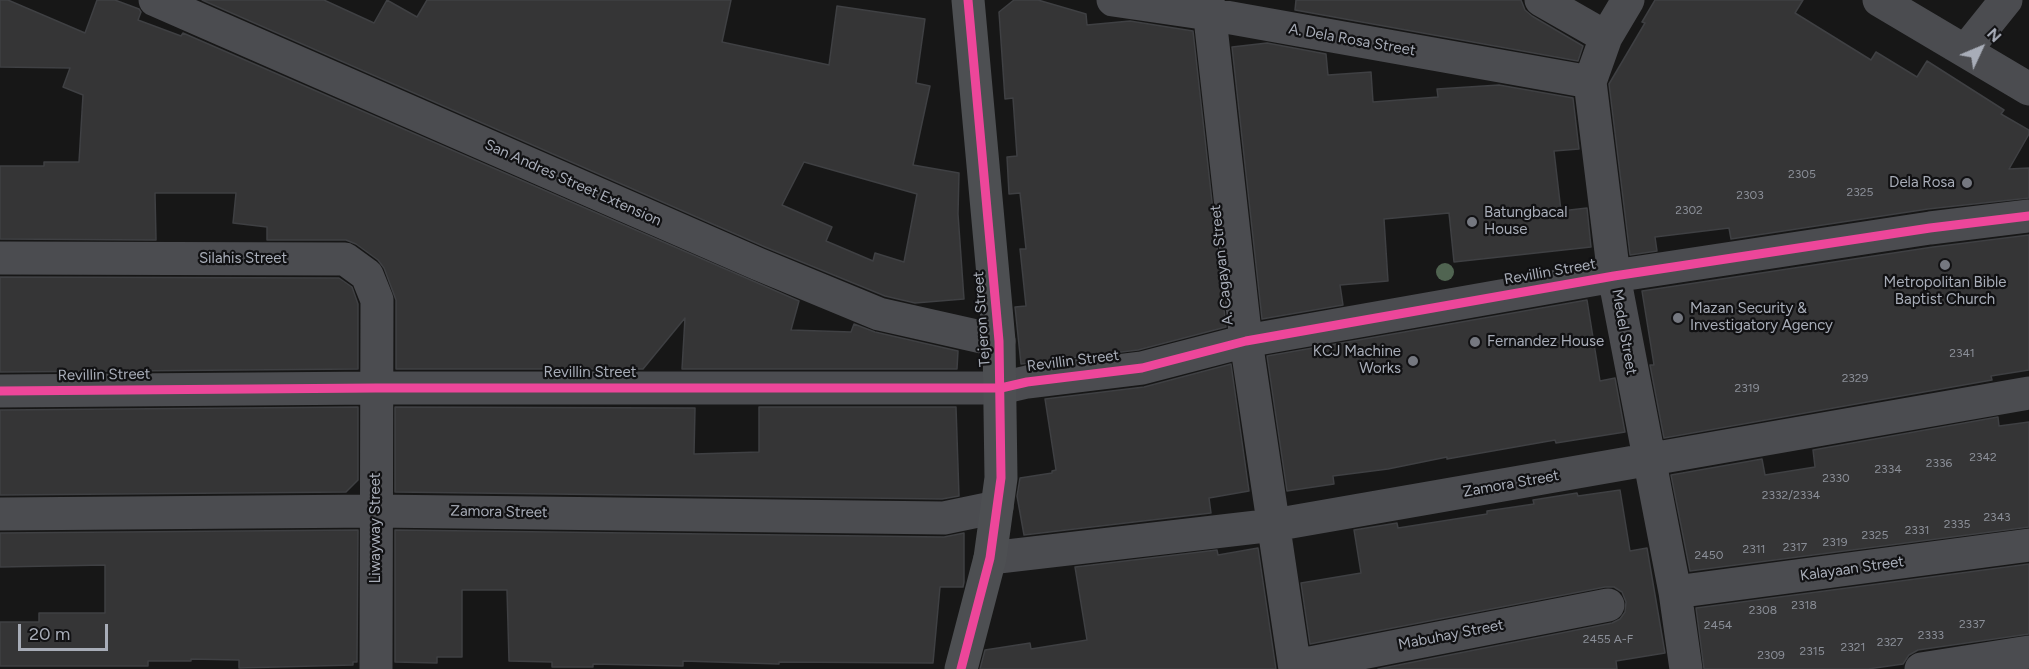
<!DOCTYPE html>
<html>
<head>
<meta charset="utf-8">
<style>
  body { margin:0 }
  #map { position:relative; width:2029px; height:669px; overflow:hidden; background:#171717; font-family:Figtree,sans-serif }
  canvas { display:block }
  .north { position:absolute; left:1951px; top:18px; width:60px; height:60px; -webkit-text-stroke:4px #111113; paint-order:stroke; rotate:46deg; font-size:16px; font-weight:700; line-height:24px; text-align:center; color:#a8adb8 }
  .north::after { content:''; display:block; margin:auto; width:21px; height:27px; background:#a8adb8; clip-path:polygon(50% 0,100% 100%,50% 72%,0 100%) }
  .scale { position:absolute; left:18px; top:624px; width:90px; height:27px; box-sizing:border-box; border:3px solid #a8adb8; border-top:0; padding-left:8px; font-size:18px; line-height:21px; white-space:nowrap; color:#a8adb8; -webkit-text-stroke:4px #111113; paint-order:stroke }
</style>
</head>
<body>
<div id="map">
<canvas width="2029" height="669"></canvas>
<div class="north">N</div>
<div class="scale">20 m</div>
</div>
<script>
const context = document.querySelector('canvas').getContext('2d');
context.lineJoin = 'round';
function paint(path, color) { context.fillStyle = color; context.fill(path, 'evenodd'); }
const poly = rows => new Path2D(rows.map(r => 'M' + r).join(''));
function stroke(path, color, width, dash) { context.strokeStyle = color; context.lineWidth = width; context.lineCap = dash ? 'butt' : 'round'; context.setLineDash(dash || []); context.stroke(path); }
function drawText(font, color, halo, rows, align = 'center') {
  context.font = font + ' Figtree,sans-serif'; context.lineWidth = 4.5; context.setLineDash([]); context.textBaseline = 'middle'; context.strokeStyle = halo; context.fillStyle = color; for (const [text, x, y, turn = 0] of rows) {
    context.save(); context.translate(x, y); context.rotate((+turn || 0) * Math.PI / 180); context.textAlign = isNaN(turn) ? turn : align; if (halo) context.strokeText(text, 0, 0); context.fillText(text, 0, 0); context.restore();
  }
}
const building = poly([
  [0,0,8,0,85,33,97,0,115,0,139,9,141,12,138,20,181,36,183,33,799,301,791,330,851,332,854,324,875,332,958,351,957,369,682,369,685,318,643,369,396,369,396,300,384,268,378,260,356,244,346,240,267,240,267,227,233,223,236,193,155,193,156,240,0,239,0,166,44,166,44,162,79,162,83,95,63,87,70,68,0,67,0,0],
  [202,0,324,0,374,23,387,0,417,17,427,0,731,0,722,42,829,65,837,6,925,19,916,83,930,86,913,165,959,173,958,214,964,299,915,303,885,296,765,247,202,0],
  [804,162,917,194,904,262,875,253,873,261,826,241,832,227,782,205,804,162],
  [1014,0,1038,0,1086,14,1087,25,1130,21,1193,31,1226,327,1138,350,1021,364,1015,307,1026,306,1020,249,1026,249,1020,193,1009,194,1007,157,1017,156,1013,98,1005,99,999,12,1014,0],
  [1296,0,1521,0,1525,10,1532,16,1583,46,1578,61,1295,10,1296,0],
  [1655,0,1803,0,1795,13,1871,60,1876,52,1917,77,1927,61,2004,110,2001,114,2029,130,2029,134,2009,169,2029,168,2029,198,1928,209,1731,239,1729,228,1655,237,1657,251,1630,255,1609,84,1645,23,1642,22,1655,0],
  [1267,43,1326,54,1328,75,1371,72,1373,102,1438,97,1437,89,1499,85,1573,98,1579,149,1554,151,1561,211,1587,208,1591,247,1454,262,1449,213,1384,219,1388,281,1340,285,1343,305,1262,319,1232,47,1267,43],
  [2029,235,2029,370,1991,376,1992,380,1664,438,1650,365,1654,365,1642,291,1933,247,2029,235],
  [0,277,339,278,352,287,358,304,358,369,0,372,0,277],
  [1587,300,1600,381,1615,378,1625,432,1556,443,1555,440,1447,459,1447,457,1388,469,1333,476,1334,484,1287,491,1267,356,1587,300],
  [1231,364,1249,491,1209,498,1211,513,1024,535,1017,496,1020,478,1052,473,1052,471,1056,470,1045,399,1144,387,1231,364],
  [358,407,358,480,346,492,0,495,0,410,358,407],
  [395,407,695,408,694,454,759,452,759,407,956,407,959,496,942,499,395,492,395,407],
  [1998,417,1999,426,2029,422,2029,527,1690,571,1671,475,1762,459,1765,475,1815,467,1813,450,1998,417],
  [1620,490,1630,551,1647,548,1665,653,1616,661,1617,669,1378,669,1612,623,1620,619,1625,612,1626,602,1622,592,1614,587,1605,587,1310,644,1301,583,1361,573,1354,530,1397,523,1398,528,1487,514,1487,511,1534,504,1533,500,1577,493,1578,496,1620,490],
  [358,530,357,662,353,662,353,665,239,668,239,660,191,659,191,661,148,661,148,666,0,666,0,622,39,622,39,613,105,613,105,565,0,567,0,533,358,530],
  [395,530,944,537,964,533,964,582,963,587,940,587,933,663,779,662,779,664,683,661,683,666,593,664,593,667,552,667,552,662,509,661,507,590,462,590,462,657,437,657,437,663,395,662,395,530],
  [1258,548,1276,669,980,669,985,650,1030,643,1031,649,1087,640,1075,567,1217,550,1218,555,1258,548],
  [2029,564,2029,634,1918,650,1909,655,1903,664,1868,669,1704,669,1696,608,2029,564]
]);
const minor = poly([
  [155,0,758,264,879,314,999,341],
  [1113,0,1209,14,1590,82],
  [1208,0,1246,341,1295,669],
  [1541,0,1606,37],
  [1628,0,1606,37,1590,82,1614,276,1675,592,1686,669],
  [1879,0,2029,89],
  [1965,51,2006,0],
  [0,258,345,259,367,275,377,300,376,669],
  [0,391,376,388,1001,388,1027,382,1142,368,1246,341,1614,276,1930,228,2029,216],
  [0,514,375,511,944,518,997,507],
  [990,558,1274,525,2029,393],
  [1675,592,2029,545],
  [1295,666,1608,605],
  [1921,669,2029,652]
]);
const major = poly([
  [961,669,990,558,1001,478,999,341,968,0]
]);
const cycleway = poly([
  [0,391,376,388,1001,388,1027,382,1142,368,1246,341,1614,276,1930,228,2029,216],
  [961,669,990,558,1001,478,999,341,968,0]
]);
const trees = [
  [1445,272]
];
const markers = [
  [1967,183,6,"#757880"],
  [1472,222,6,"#757880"],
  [1945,265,6,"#757880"],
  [1678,318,6,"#757880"],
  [1475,342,6,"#757880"],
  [1413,361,6,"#757880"]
];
const numberNames = [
  ["2305",1802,174],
  ["2325",1860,192],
  ["2303",1750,195],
  ["2302",1689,210],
  ["2341",1962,353],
  ["2329",1855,378],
  ["2319",1747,388],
  ["2342",1983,457],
  ["2336",1939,463],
  ["2334",1888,469],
  ["2330",1836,478],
  ["2332/2334",1791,495],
  ["2343",1997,517],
  ["2335",1957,524],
  ["2331",1917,530],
  ["2325",1875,535],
  ["2319",1835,542],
  ["2317",1795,547],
  ["2311",1754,549],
  ["2450",1709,555],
  ["2318",1804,605],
  ["2308",1763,610],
  ["2337",1972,624],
  ["2454",1718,625],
  ["2333",1931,635],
  ["2455 A-F",1608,639],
  ["2327",1890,642],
  ["2321",1853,647],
  ["2315",1812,651],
  ["2309",1771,655]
];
const streetNames = [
  ["A. Dela Rosa Street",1352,40,10],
  ["San Andres Street Extension",573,183,24],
  ["Silahis Street",243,259],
  ["A. Cagayan Street",1222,265,-96],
  ["Revillin Street",1550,272,-10],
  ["Tejeron Street",982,319,-94],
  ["Medel Street",1624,332,80],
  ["Revillin Street",1073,361,-7],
  ["Revillin Street",590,373],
  ["Revillin Street",104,375,-1],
  ["Zamora Street",1511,484,-10],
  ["Zamora Street",499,512,1],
  ["Liwayway Street",376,528,-90],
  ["Kalayaan Street",1852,569,-8],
  ["Mabuhay Street",1451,635,-11]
];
const poiNames = [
  ["Dela Rosa",1955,183,"right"],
  ["Batungbacal",1484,213],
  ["House",1484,230],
  ["Metropolitan Bible",1945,283,"center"],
  ["Baptist Church",1945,300,"center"],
  ["Mazan Security &",1690,309],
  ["Investigatory Agency",1690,326],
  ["Fernandez House",1487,342],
  ["KCJ Machine",1401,352,"right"],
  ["Works",1401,369,"right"]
];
paint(building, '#353536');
stroke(building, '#3f4043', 1.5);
stroke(minor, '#4b4c50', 33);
stroke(major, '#4d4f52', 33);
stroke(cycleway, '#ed469a', 9);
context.fillStyle = '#506451';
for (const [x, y] of trees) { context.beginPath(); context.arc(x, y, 9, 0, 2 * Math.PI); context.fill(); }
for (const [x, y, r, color] of markers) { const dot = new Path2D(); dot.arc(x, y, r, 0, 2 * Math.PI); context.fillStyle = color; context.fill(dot); stroke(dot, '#111113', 2); }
drawText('12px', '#8b8f98', null, numberNames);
drawText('15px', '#a8adb8', '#111113', streetNames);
drawText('15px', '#a8adb8', '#111113', poiNames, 'left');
</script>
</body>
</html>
